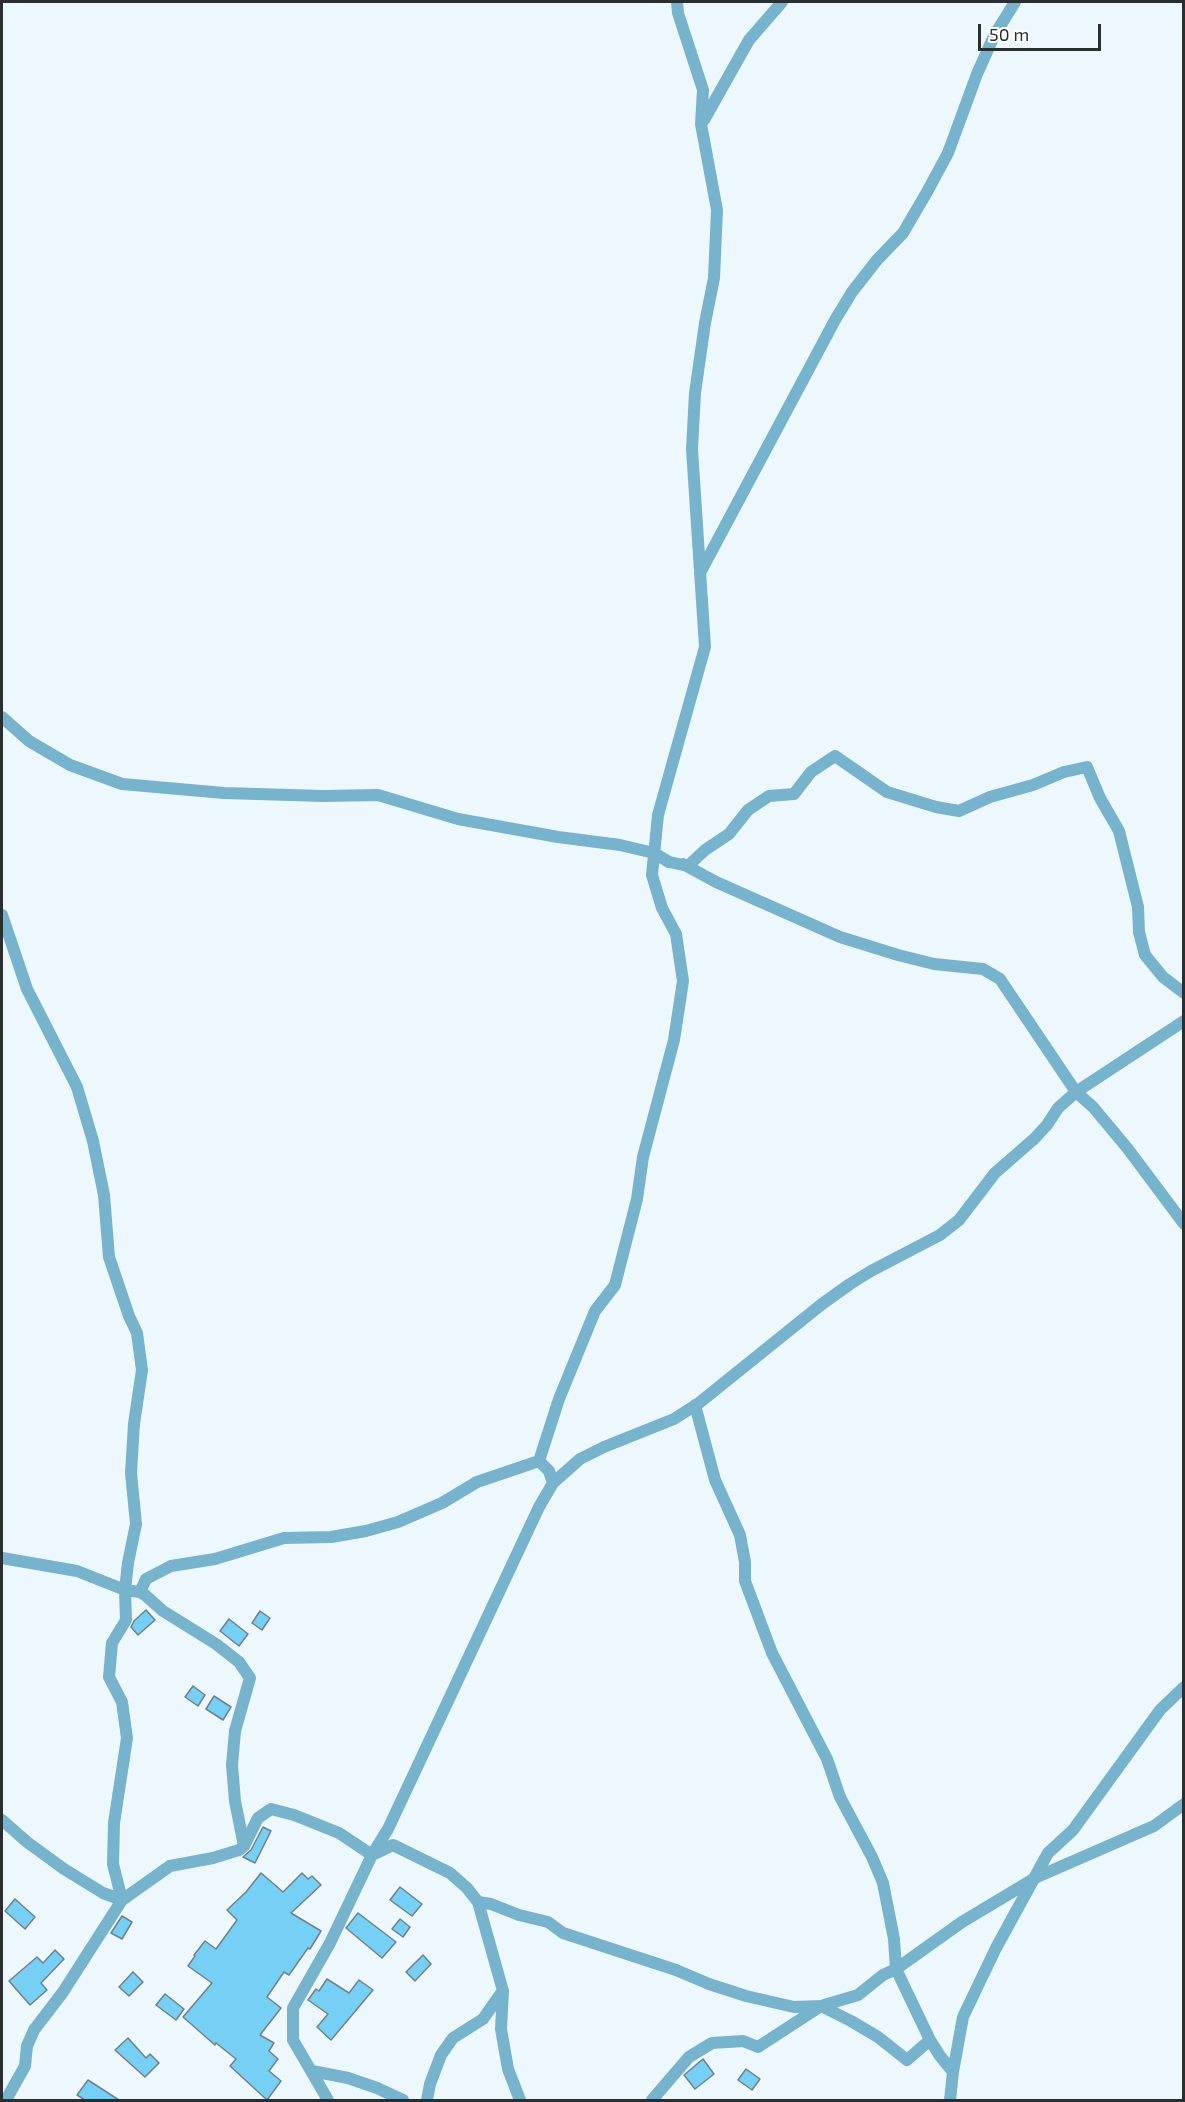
<!DOCTYPE html>
<html>
<head>
<meta charset="utf-8">
<style>
  body { margin:0 }
  #map { position:relative; width:1185px; height:2102px; overflow:hidden; background:#ecf8fe; font-family:"Exo 2",sans-serif }
  canvas { display:block }
  .frame { position:absolute; inset:0; border:3px solid #292f31; pointer-events:none }
  .scale { position:absolute; left:978px; top:24px; width:123px; height:27px; box-sizing:border-box; border:3px solid #292f31; border-top:0; padding-left:8px; font-size:18px; line-height:21px; white-space:nowrap; color:#292f31; -webkit-text-stroke:4px #fff; paint-order:stroke }
</style>
</head>
<body>
<div id="map">
<canvas width="1185" height="2102"></canvas>
<div class="frame"></div>
<div class="scale">50 m</div>
</div>
<script>
const context = document.querySelector('canvas').getContext('2d');
context.lineJoin = 'round';
function paint(path, color) { context.fillStyle = color; context.fill(path, 'evenodd'); }
const poly = rows => new Path2D(rows.map(r => 'M' + r).join(''));
function stroke(path, color, width, dash) { context.strokeStyle = color; context.lineWidth = width; context.lineCap = dash ? 'butt' : 'round'; context.setLineDash(dash || []); context.stroke(path); }
const building = poly([
  [146,1610,155,1620,138,1635,131,1627,134,1621,146,1610],
  [260,1611,270,1618,262,1630,252,1623,260,1611],
  [229,1619,248,1634,239,1646,220,1631,229,1619],
  [193,1686,205,1695,198,1706,185,1697,193,1686],
  [214,1696,231,1707,223,1720,206,1709,214,1696],
  [263,1827,271,1831,255,1863,243,1857,251,1850,263,1827],
  [261,1873,283,1892,302,1873,308,1879,312,1876,321,1885,291,1913,321,1931,310,1949,308,1948,289,1975,284,1972,267,1997,281,2008,260,2035,274,2043,269,2051,278,2059,269,2071,281,2081,267,2100,230,2066,236,2059,216,2043,215,2045,183,2017,212,1983,188,1966,195,1956,194,1955,205,1941,216,1949,237,1920,227,1910,246,1892,261,1873],
  [400,1887,422,1904,412,1916,390,1900,400,1887],
  [15,1899,35,1917,25,1929,5,1911,15,1899],
  [358,1913,396,1942,382,1958,346,1928,358,1913],
  [122,1916,132,1922,122,1939,111,1933,122,1916],
  [400,1919,410,1927,403,1937,392,1929,400,1919],
  [55,1950,64,1959,41,1983,47,1990,30,2005,9,1981,37,1957,43,1963,55,1950],
  [423,1955,431,1964,415,1981,406,1972,423,1955],
  [133,1972,143,1982,129,1996,119,1987,133,1972],
  [327,1979,349,1993,359,1980,373,1990,331,2040,317,2027,328,2014,308,2000,316,1989,319,1991,327,1979],
  [165,1994,184,2009,176,2020,156,2005,165,1994],
  [128,2038,146,2058,150,2054,159,2063,145,2077,115,2050,128,2038],
  [703,2059,714,2074,695,2089,684,2075,703,2059],
  [746,2069,760,2079,752,2090,738,2080,746,2069],
  [88,2080,119,2100,85,2100,77,2095,88,2080]
]);
const street = poly([
  [704,120,749,40,782,2],
  [700,573,835,320,852,292,877,260,903,233,927,192,948,153,977,74,994,36,1015,2],
  [2,717,29,741,70,765,122,784,224,793,323,796,378,795,458,819,558,837,620,845,654,853,669,862,688,866,705,850,729,834,748,810,769,796,794,794,811,772,835,756,887,792,936,807,959,811,990,797,1033,785,1064,772,1087,767,1100,798,1119,831,1138,907,1139,932,1145,955,1163,977,1184,993],
  [683,864,716,882,840,937,898,955,934,964,983,969,1000,979,1076,1092,1093,1107,1128,1149,1184,1224],
  [2,915,27,989,77,1087,93,1141,104,1195,109,1257,129,1316,137,1333,142,1370,134,1424,131,1473,136,1524,128,1563,125,1590,140,1592,145,1595,163,1611,216,1644,239,1662,250,1678,235,1731,232,1765,235,1801,244,1846],
  [695,1405,715,1480,740,1535,745,1562,745,1581,772,1653,827,1759,840,1797,872,1857,883,1883,894,1939,896,1969,930,2040,940,2056,953,2072,950,2100],
  [539,1461,559,1399,595,1311,615,1285,637,1199,643,1157,674,1040,683,981,676,934,662,908,652,875,658,815,705,647,692,449,695,393,705,323,714,278,717,210,701,124,703,90,678,13,677,2],
  [2,1558,77,1571,125,1590,126,1620,112,1643,109,1677,122,1702,127,1738,114,1823,113,1864,122,1900],
  [140,1592,146,1579,171,1566,215,1559,284,1538,331,1537,366,1531,398,1522,442,1503,477,1482,539,1461,549,1471,553,1483],
  [2,1820,27,1842,64,1869,103,1893,122,1900],
  [478,1902,491,1904,519,1915,548,1922,563,1933,676,1970,709,1984,746,1996,794,2007,821,2006,851,2021,878,2037,907,2060,930,2040],
  [312,2071,348,2078,377,2088,403,2100],
  [953,2072,963,2017,996,1948,1048,1853,1073,1830,1160,1710,1184,1687],
  [6,2100,25,2066,27,2046,34,2030,63,1992,122,1900,170,1866,213,1858,239,1850,244,1846,258,1818,271,1809,294,1815,339,1833,372,1855,393,1845,450,1873,467,1888,478,1902,503,1991,501,2029,508,2069,520,2100],
  [328,2100,293,2040,293,2008,330,1943,372,1855,388,1829,539,1507,553,1483,580,1459,604,1447,674,1419,699,1403,822,1304,850,1284,871,1271,940,1235,959,1220,995,1173,1034,1139,1047,1125,1058,1108,1076,1092,1184,1021],
  [427,2100,430,2084,441,2055,453,2038,483,2019,502,1992],
  [652,2100,689,2057,712,2043,743,2041,758,2047,821,2006,858,1995,883,1975,896,1969,962,1922,1037,1877,1154,1826,1184,1804]
]);
paint(building, '#76d0f5');
stroke(building, '#738087', 1.5);
stroke(street, '#77b3cc', 12);
</script>
</body>
</html>
